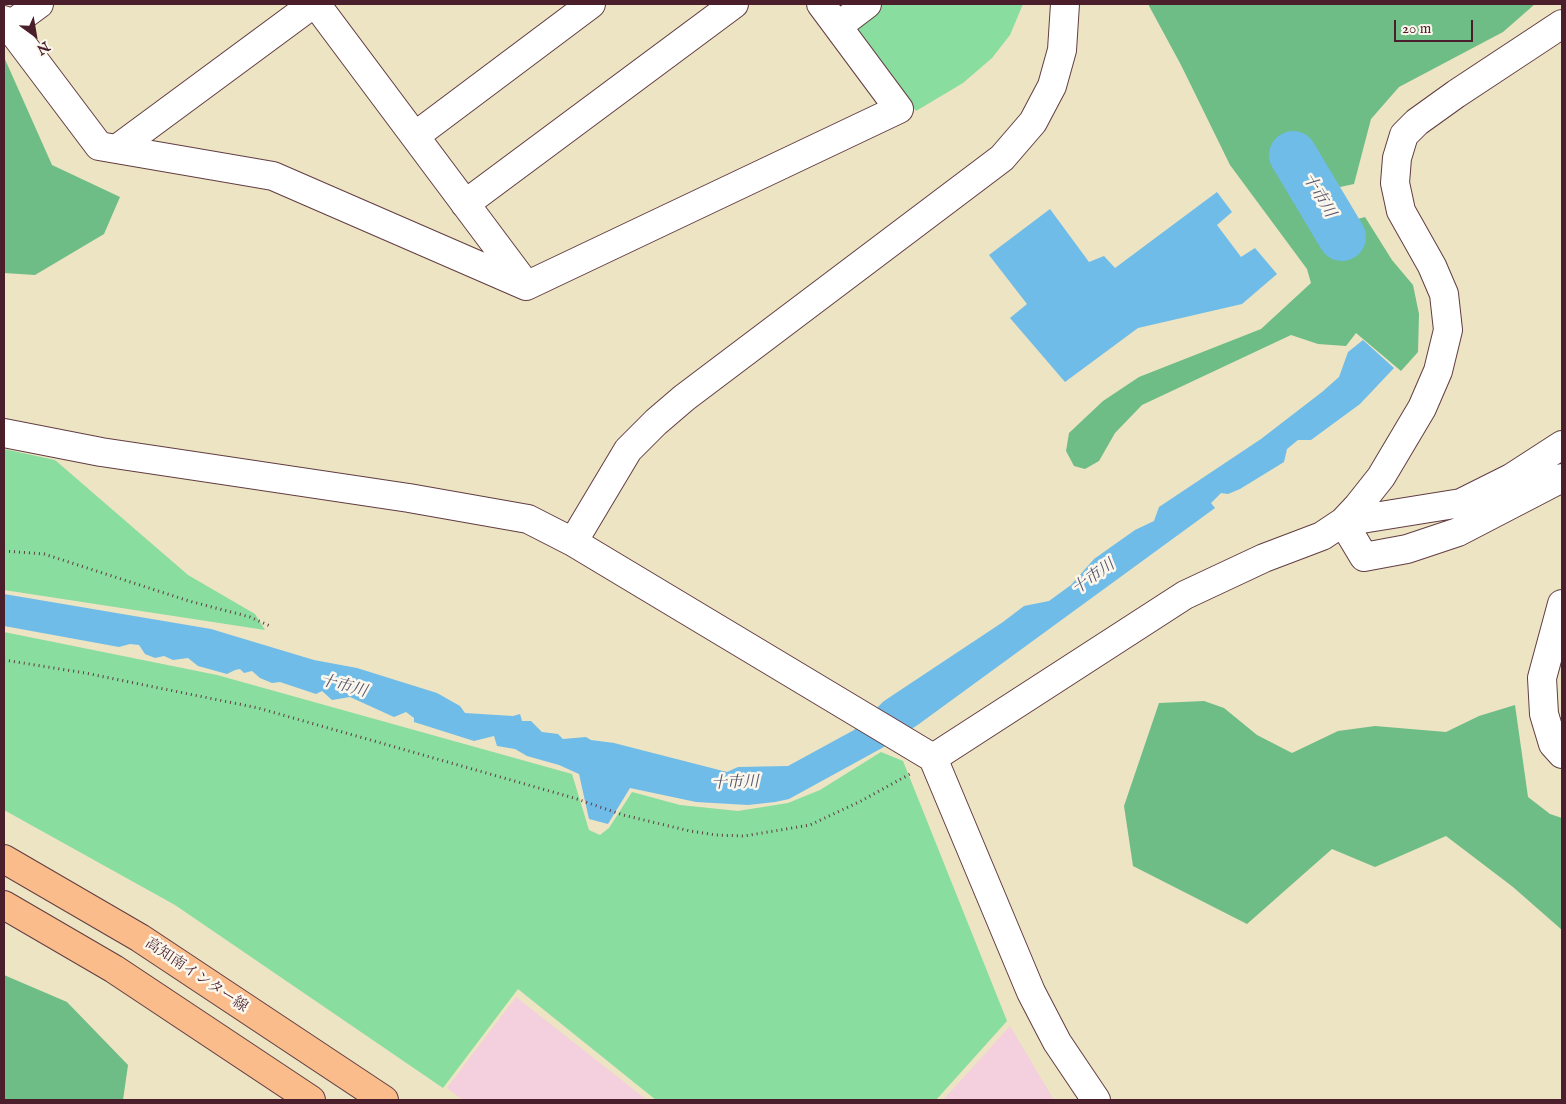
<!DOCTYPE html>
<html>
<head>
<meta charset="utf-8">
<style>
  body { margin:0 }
  #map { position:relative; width:1566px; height:1104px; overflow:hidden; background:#ece4c3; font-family:"IM FELL English",serif }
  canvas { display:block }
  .frame { position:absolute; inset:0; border:5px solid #4a1f2b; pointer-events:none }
  .north { position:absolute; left:10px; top:10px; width:50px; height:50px; -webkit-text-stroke:4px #fbf7ec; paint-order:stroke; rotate:148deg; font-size:14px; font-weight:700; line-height:20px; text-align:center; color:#4a1f2b }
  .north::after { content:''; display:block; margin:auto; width:18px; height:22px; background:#4a1f2b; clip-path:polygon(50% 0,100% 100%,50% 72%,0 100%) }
  .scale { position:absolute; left:1394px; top:20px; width:79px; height:22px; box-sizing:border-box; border:2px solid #4a1f2b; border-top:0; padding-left:6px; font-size:15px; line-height:18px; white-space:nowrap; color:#4a1f2b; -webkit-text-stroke:4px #fbf7ec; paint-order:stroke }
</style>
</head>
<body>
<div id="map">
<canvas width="1566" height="1104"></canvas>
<div class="frame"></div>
<div class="north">N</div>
<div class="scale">20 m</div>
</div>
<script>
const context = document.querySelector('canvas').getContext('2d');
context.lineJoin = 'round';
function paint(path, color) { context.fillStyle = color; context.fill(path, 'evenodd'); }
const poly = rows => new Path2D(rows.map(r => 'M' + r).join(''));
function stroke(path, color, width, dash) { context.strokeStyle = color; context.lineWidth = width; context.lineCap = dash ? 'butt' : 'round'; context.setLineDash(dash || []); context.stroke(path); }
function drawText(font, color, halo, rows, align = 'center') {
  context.font = font + ' "IM FELL English","Noto Serif JP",serif'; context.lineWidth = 5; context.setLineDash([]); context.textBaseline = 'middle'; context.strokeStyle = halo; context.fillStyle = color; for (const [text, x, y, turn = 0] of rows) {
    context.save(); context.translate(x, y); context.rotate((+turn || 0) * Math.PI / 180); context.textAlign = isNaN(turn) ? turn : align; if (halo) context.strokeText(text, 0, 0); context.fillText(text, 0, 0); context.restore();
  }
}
const built = poly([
  [516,997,647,1100,463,1100,447,1088],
  [1010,1026,1054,1100,943,1100]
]);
const green = poly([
  [883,4,1023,4,1010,35,992,58,963,83,916,111,852,26],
  [4,449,55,460,188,575,255,614,265,630,4,590],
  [4,632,217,675,572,774,589,830,600,835,609,828,632,792,680,805,738,811,788,803,820,790,881,752,903,761,1007,1021,936,1100,656,1100,518,989,443,1088,175,905,4,810]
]);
const forest = poly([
  [1148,4,1535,4,1503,32,1399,87,1371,119,1354,184,1321,191,1305,161,1290,160,1334,239,1354,220,1365,217,1392,260,1413,285,1419,314,1418,352,1401,371,1356,333,1346,346,1318,344,1291,335,1142,405,1115,433,1099,461,1085,469,1074,466,1066,451,1069,433,1103,401,1139,377,1261,329,1311,283,1307,269,1230,165,1181,65],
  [4,57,52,165,120,197,104,234,35,275,4,273],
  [1204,701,1224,708,1257,735,1292,753,1338,731,1375,726,1446,732,1479,716,1515,705,1528,797,1550,814,1562,818,1562,930,1513,887,1446,836,1375,867,1332,849,1247,924,1133,866,1124,806,1159,703],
  [4,975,67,1002,128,1065,123,1100,4,1100]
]);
const water = poly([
  [1217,192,1232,212,1217,225,1241,257,1255,248,1277,274,1242,304,1138,328,1065,382,1010,318,1027,304,989,255,1050,209,1089,262,1104,256,1115,268],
  [1363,340,1394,368,1360,404,1311,440,1298,440,1287,449,1284,462,1240,489,1228,494,1221,493,1211,503,1215,508,919,724,882,748,789,799,775,802,748,805,696,802,630,788,608,824,589,819,579,774,559,765,527,756,515,749,497,746,494,736,474,741,414,722,414,718,406,712,394,717,350,697,332,700,322,691,316,694,280,682,272,683,260,678,252,671,244,673,240,669,235,670,227,674,198,666,188,658,173,660,164,656,155,658,145,654,139,645,130,644,119,647,4,626,4,594,211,629,314,660,357,668,437,693,460,706,465,713,513,716,520,714,522,721,531,721,542,732,558,734,563,739,586,737,591,740,614,743,727,772,738,767,788,766,854,730,884,701,1003,622,1024,606,1049,601,1071,585,1094,559,1135,530,1154,521,1159,507,1261,439,1322,392,1339,377,1348,352]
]);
const river = poly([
  [1293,155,1342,237]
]);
const path = poly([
  [4,551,44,554,189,601,250,617,270,626],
  [4,660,85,673,258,708,574,798,623,815,690,831,716,835,744,836,810,825,861,801,910,774]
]);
const minor = poly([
  [316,4,526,285],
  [4,20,99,146,273,176,526,286,899,109,821,4],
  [9,26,39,4],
  [838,26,867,4],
  [415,136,591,4],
  [118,148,313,4],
  [465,204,734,4],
  [4,433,101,452,409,498,528,519,573,542,933,758,1185,595,1264,558,1322,536,1343,522,1358,506,1381,477,1422,408,1438,371,1448,330,1444,294,1432,266,1401,211,1395,183,1397,158,1404,135,1417,122,1456,94,1562,24],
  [1562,445,1511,478,1461,503,1343,522,1364,557,1407,549,1458,532,1562,478],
  [573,542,628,450,656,422,684,398,1002,158,1033,122,1052,86,1062,50,1065,4],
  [1562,604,1542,678,1544,714,1553,744,1562,754],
  [933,758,1031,992,1057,1042,1096,1100]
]);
const major = poly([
  [4,859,140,938,384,1100],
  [4,905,114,969,311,1100]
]);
const streetNames = [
  ["高知南インター線",196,976,34]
];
const waterNames = [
  ["十市川",1318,196,59],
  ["十市川",1094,578,-36],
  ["十市川",343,687,15],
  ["十市川",735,784,-2]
];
paint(built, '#f4cfdd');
paint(green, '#88dd9f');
paint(forest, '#6ebc86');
paint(water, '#6fbce9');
stroke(river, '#6fbce9', 48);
stroke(minor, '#623d42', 30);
stroke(major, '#623d42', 30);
stroke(path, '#623d42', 3, [1, 4]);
stroke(minor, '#fff', 28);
stroke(major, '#f9bc8a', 28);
drawText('15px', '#4a1f2b', '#fbf7ec', streetNames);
drawText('italic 16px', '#57566e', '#fbf7ec', waterNames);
</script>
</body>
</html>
